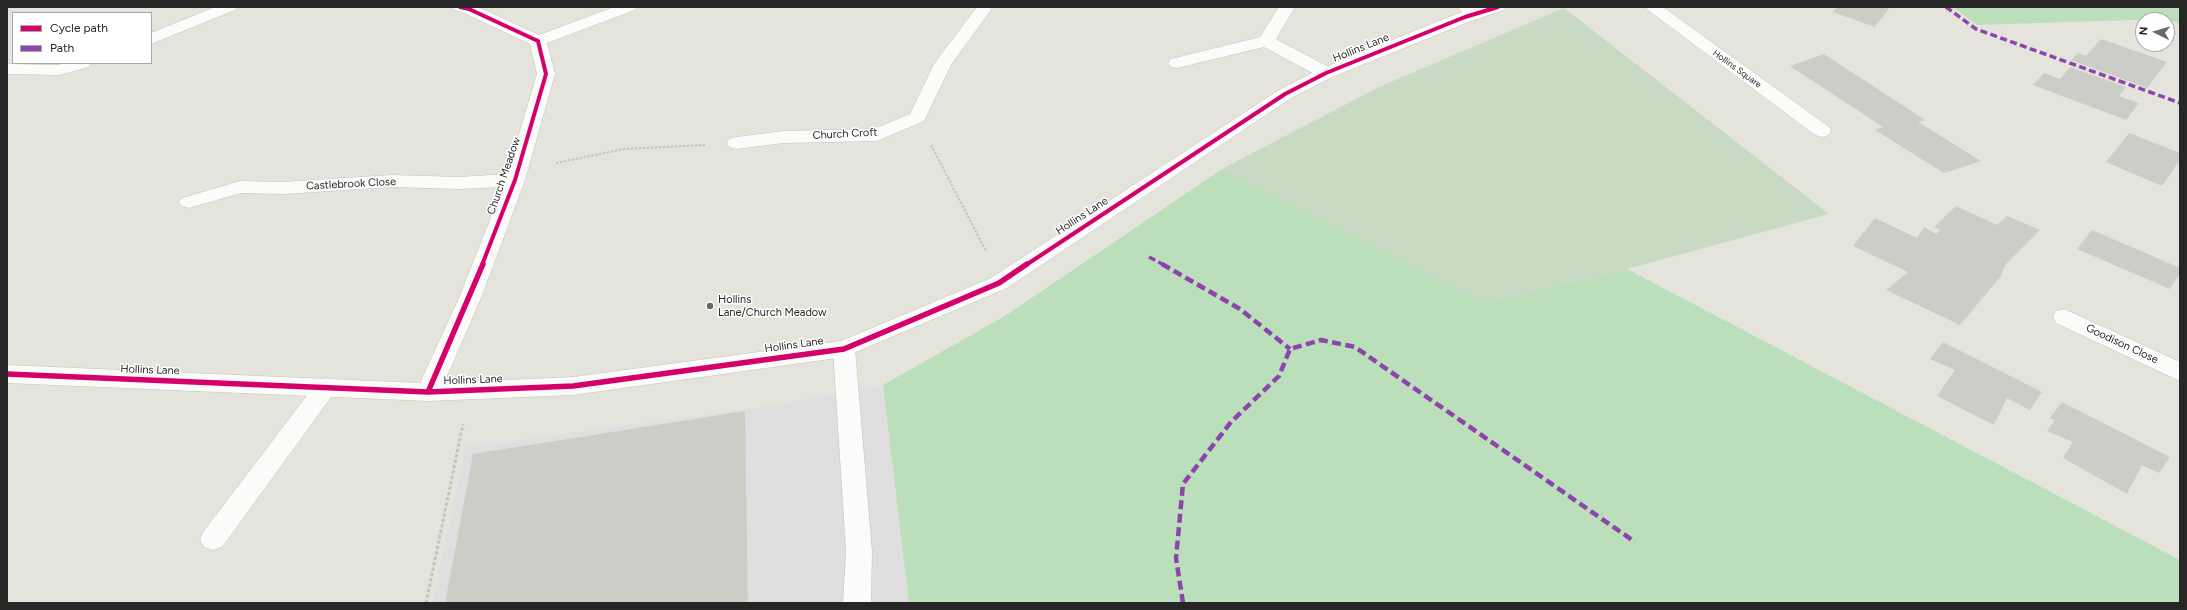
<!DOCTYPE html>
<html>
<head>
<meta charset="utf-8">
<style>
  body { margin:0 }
  #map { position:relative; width:2187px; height:610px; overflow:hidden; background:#e4e4dc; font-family:Figtree,sans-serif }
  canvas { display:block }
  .frame { position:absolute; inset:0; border:8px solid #262626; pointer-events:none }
  .legend { position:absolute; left:12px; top:12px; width:140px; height:52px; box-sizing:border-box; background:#fff; border:1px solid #a8a8a8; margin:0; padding:5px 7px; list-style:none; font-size:12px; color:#262626 }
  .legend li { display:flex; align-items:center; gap:8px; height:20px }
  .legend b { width:20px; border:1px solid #a8a8a8 }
  .north { position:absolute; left:2135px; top:12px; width:40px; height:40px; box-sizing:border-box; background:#fff; border:1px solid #a8a8a8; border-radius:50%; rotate:275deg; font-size:11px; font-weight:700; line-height:16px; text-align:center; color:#262626 }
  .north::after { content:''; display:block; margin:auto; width:14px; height:18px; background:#686866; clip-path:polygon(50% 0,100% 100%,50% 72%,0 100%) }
</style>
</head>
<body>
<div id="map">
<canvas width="2187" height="610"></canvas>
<div class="frame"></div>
<ul class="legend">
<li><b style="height:5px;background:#d6006c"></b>Cycle path</li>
<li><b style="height:5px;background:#8e44ad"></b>Path</li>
</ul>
<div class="north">N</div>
</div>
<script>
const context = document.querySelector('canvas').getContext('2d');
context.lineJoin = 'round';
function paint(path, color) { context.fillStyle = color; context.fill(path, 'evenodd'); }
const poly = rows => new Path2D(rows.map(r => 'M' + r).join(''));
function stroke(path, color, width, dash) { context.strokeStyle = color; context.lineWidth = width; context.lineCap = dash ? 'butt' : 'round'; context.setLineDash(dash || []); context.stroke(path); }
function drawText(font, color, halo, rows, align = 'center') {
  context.font = font + ' Figtree,sans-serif'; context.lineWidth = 3; context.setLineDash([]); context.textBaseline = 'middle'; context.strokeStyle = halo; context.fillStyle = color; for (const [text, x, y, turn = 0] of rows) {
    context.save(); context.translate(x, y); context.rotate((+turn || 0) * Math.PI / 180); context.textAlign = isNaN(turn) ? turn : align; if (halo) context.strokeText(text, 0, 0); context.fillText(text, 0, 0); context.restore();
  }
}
const industrial = poly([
  [883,385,909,603,433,603,465,447,752,409]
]);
const green = poly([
  [1953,7,2180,7,2180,23,2163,19,1977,25],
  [1222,169,1486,303,1627,269,2180,560,2180,603,909,603,883,385,1005,316]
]);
const cemetery = poly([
  [1564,8,1829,214,1627,269,1486,304,1222,169,1379,87]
]);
const building = poly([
  [1837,7,1890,7,1875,27,1833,12],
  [2101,39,2167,62,2147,88,2071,60,2078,53,2086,56],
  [1824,54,1925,120,1918,122,1981,161,1944,173,1875,130,1883,127,1790,66],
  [2070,67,2126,87,2119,96,2139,103,2126,120,2033,85,2044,73,2060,79],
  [2129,133,2180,153,2180,160,2162,186,2106,162],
  [1956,206,1997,225,2007,216,2040,230,2005,265,2001,276,1960,325,1886,290,1908,272,1853,246,1875,218,1917,238,1924,227,1936,234,1940,230,1934,227],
  [2092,230,2180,268,2180,273,2170,289,2077,249],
  [1943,342,2042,392,2030,410,2007,398,1994,425,1937,396,1955,370,1930,359],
  [2062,402,2170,457,2159,473,2142,465,2127,494,2063,458,2073,442,2047,431,2055,420,2050,418],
  [745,411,748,603,445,603,473,454]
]);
const pathFar1 = poly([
  [931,145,986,251],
  [556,163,624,149,706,145]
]);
const path = poly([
  [426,603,463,424]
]);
const service = poly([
  [1279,7,1295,7,1276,39,1332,69,1335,73,1332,77,1326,78,1320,77,1264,47,1177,68,1171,67,1168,63,1171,59,1260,37,1279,7],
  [1457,7,1476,7,1483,14,1481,18,1475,19,1469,18,1457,7],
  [844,341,852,343,855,349,872,551,871,603,843,603,846,551,833,349,836,343,844,341],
  [326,378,334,381,338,387,334,393,222,547,213,550,204,547,200,539,204,531,318,381,326,378]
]);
const minor = poly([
  [215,7,237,7,235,10,151,44,151,33,215,7],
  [452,7,478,7,539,35,614,7,637,7,635,10,547,43,555,74,525,180,481,298,444,383,573,377,841,341,991,278,1279,90,1320,69,1459,13,1481,7,1506,7,1504,10,1471,21,1332,77,1291,98,1007,288,844,357,573,395,428,401,7,383,7,365,420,383,459,298,503,187,459,189,391,187,283,194,241,193,189,208,182,206,179,202,182,198,240,181,283,182,391,175,459,177,507,174,537,74,530,44,464,13,454,10,452,7],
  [977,7,993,7,951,65,924,121,877,141,784,143,736,149,729,147,727,143,729,139,736,137,784,131,874,129,910,114,934,64,977,7],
  [1644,7,1663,7,1829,127,1831,131,1829,135,1822,137,1815,135,1644,7],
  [64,63,91,63,88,67,60,75,7,74,7,64,59,65,64,63],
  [2064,309,2180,362,2180,381,2056,323,2053,317,2056,311,2064,309]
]);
const quietFar1 = poly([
  [1946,7,1976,29,2180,103],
  [1149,257,1164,265]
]);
const quiet = poly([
  [1162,264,1240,309,1290,349],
  [1183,603,1176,558,1183,484,1231,422,1279,376,1290,349,1321,340,1355,347,1635,542]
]);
const cyclewayFar1 = poly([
  [460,7,469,9,538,41,546,74,515,180,482,265],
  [1026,265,1285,94,1326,73,1465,17,1498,7]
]);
const cycleway = poly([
  [7,374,428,392,573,386,844,349,999,283,1027,264],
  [428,392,483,264]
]);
const markers = [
  [710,306,4,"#686866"]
];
const farStreetnames = [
  ["Hollins Square",1737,69,36]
];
const streetNames = [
  ["Hollins Lane",1361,48,-22],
  ["Church Croft",845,134,-3],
  ["Church Meadow",504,176,-71],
  ["Castlebrook Close",351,184,-3],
  ["Hollins Lane",1082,216,-33],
  ["Goodison Close",2122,344,25],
  ["Hollins Lane",794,345,-8],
  ["Hollins Lane",150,370,2],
  ["Hollins Lane",473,380,-2]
];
const poiNames = [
  ["Hollins",718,300],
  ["Lane/Church Meadow",718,313]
];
paint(industrial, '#e1dedf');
paint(green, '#bbdfba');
paint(cemetery, '#c9dac4');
paint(building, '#cdcdc7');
stroke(service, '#c3c2c1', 1);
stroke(minor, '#c3c2c1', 1);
stroke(pathFar1, '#c4c4c3', 2, [2.5, 1.5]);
stroke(path, '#c4c4c3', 3, [3.5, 2]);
paint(service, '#fbfbfa');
paint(minor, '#fbfbfa');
stroke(quietFar1, '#8e44ad', 3.5, [7, 3.5]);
stroke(quiet, '#8e44ad', 4.5, [9, 4.5]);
stroke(cyclewayFar1, '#d6006c', 4);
stroke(cycleway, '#d6006c', 5.5);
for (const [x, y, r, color] of markers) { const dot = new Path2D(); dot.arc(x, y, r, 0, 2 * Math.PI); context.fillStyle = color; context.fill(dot); stroke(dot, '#fff', 1.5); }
drawText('9px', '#262626', '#fff', farStreetnames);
drawText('11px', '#262626', '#fff', streetNames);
drawText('11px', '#262626', '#fff', poiNames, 'left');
</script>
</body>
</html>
